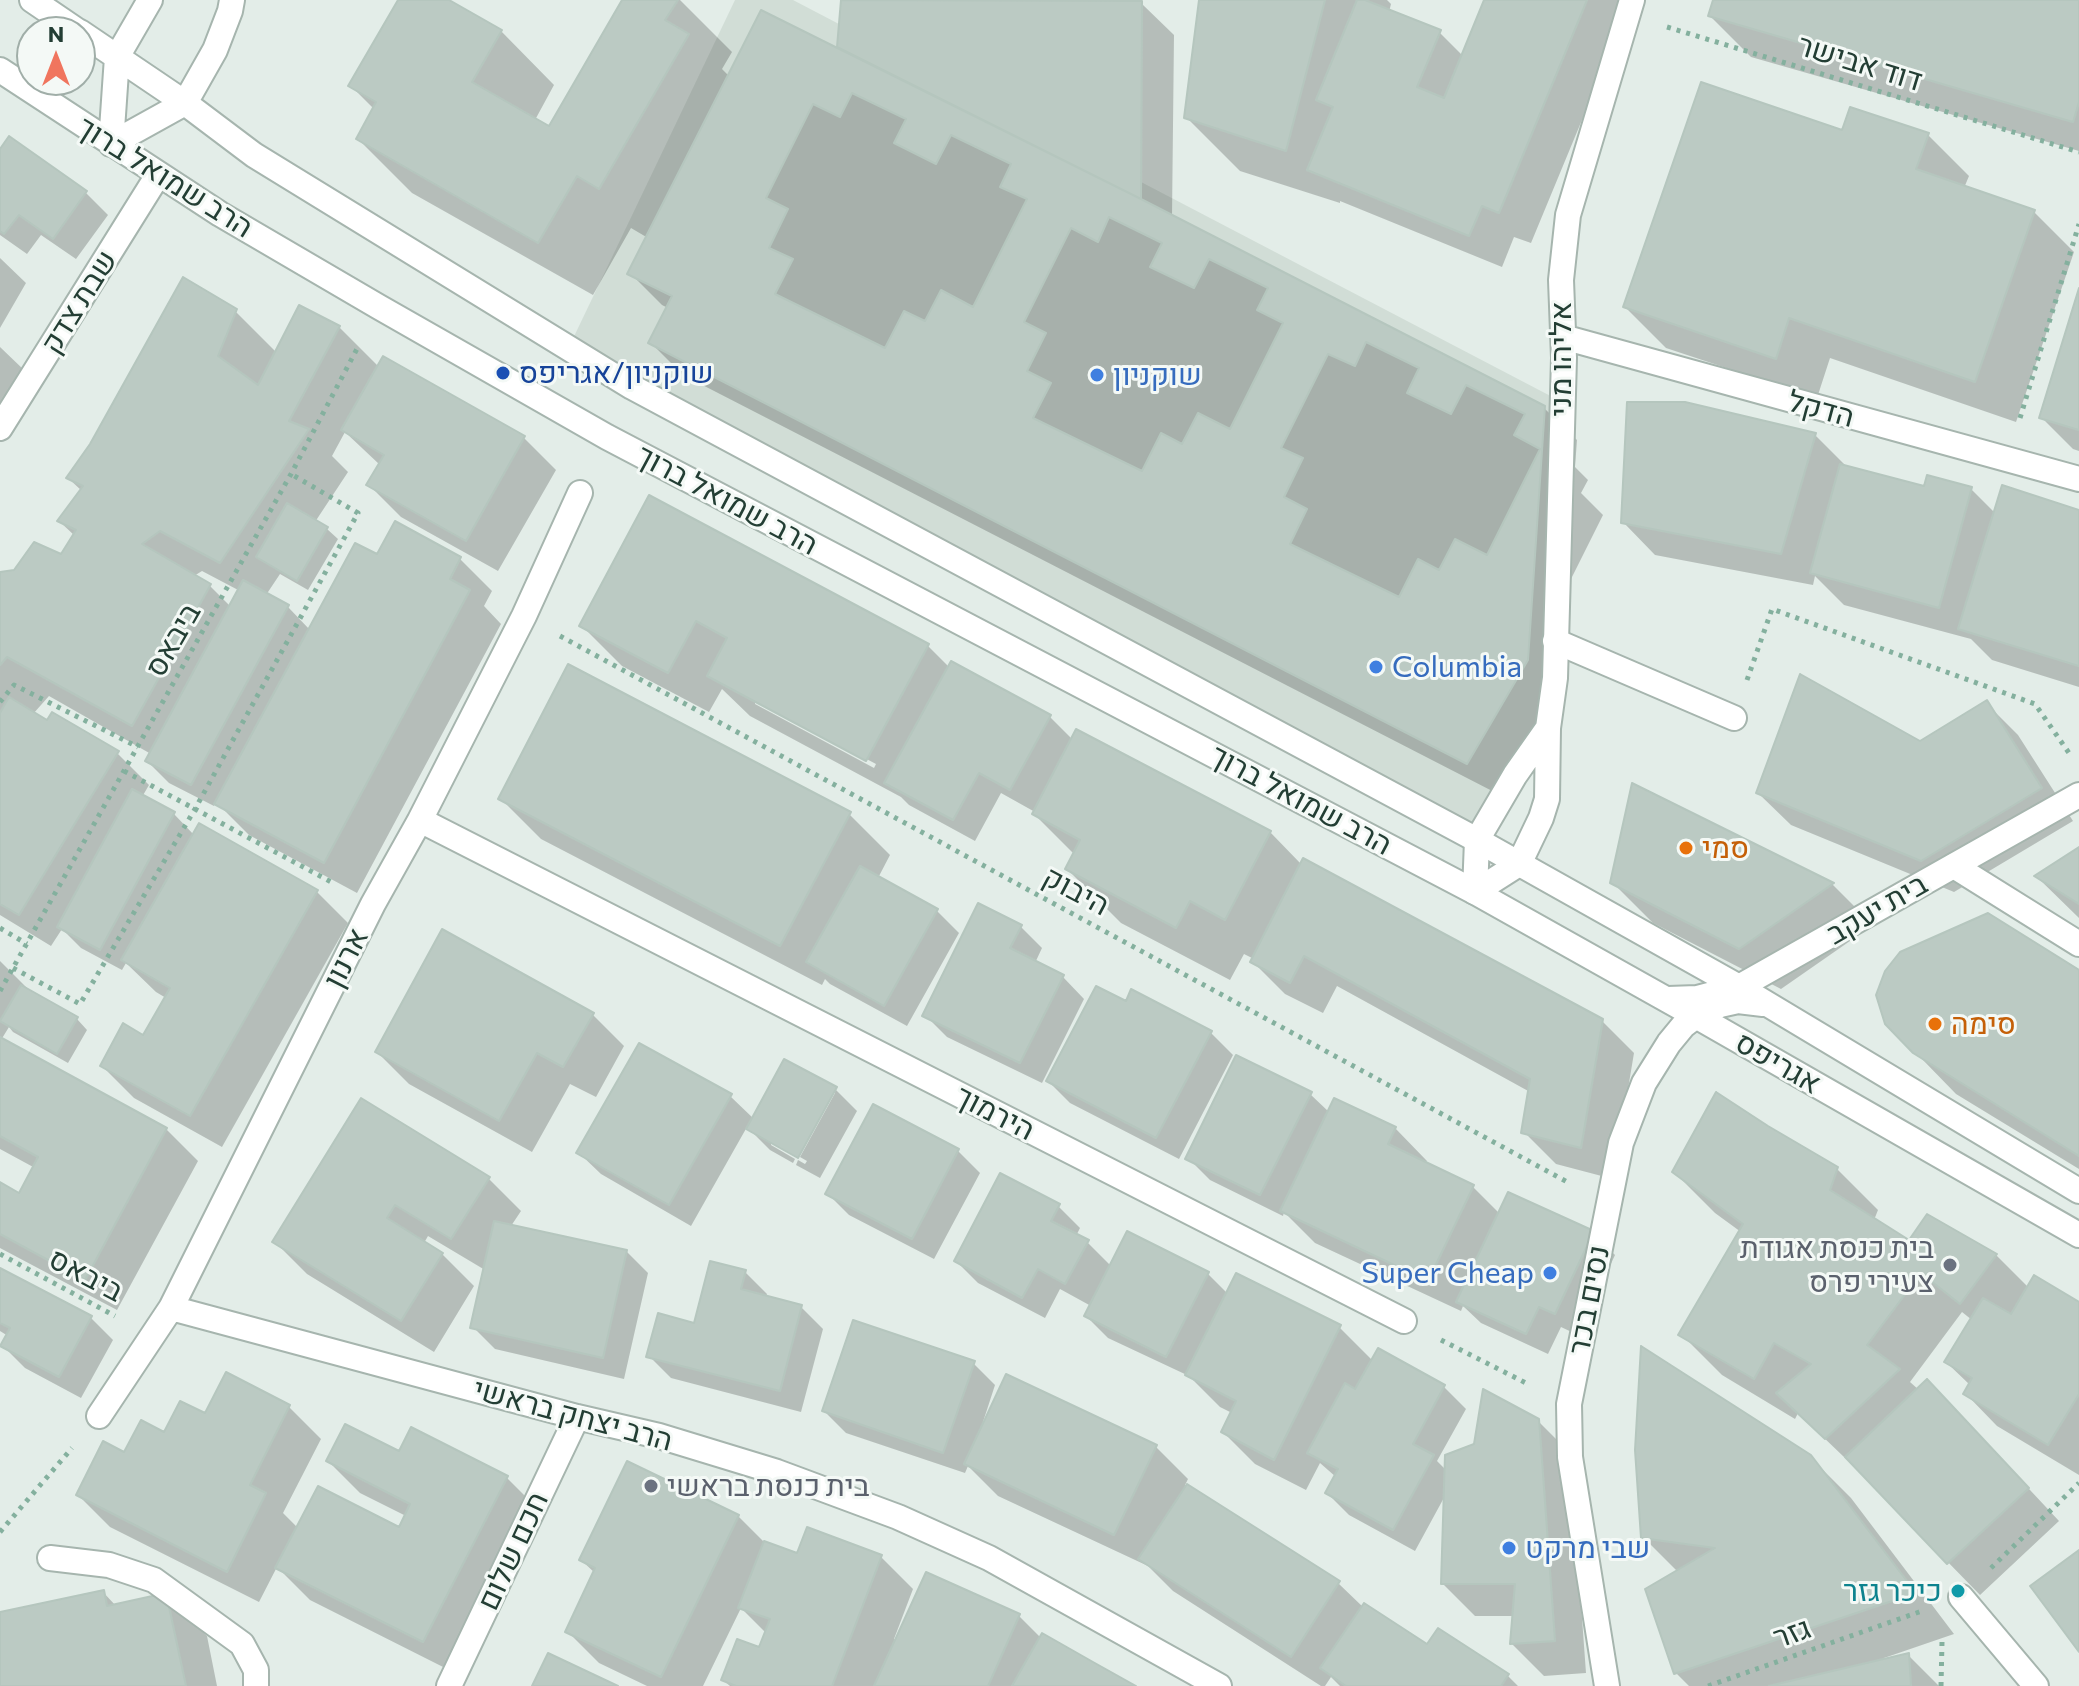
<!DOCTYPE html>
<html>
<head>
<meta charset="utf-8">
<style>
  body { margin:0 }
  #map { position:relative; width:2079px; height:1686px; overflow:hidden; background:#e3ede8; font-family:Commissioner,sans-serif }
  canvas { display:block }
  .north { position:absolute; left:16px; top:16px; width:80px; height:80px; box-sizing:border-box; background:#f4f9f6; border:2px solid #a0aea8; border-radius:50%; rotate:0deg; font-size:22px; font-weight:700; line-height:32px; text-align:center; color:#233e34 }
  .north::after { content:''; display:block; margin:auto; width:28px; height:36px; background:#f0755e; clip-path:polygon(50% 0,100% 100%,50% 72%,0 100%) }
</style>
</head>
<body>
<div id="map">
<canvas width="2079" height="1686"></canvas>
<div class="north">N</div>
</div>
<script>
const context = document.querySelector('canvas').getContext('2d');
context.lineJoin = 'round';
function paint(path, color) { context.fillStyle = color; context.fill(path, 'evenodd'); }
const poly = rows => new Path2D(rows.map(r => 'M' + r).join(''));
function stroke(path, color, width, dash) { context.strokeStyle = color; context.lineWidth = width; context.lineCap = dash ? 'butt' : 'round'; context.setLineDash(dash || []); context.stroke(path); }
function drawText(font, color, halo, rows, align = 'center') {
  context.font = font + ' Commissioner,Heebo,sans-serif'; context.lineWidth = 6; context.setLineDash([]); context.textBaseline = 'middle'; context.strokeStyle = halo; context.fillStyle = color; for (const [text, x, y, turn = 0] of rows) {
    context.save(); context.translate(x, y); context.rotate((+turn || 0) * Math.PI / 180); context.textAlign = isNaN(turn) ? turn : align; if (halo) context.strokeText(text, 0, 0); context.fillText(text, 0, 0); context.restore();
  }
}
const built = poly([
  [735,0,793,0,1562,402,1548,728,1477,840,568,349]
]);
const shadow = poly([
  [400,0,445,0,501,31,554,85,535,120,550,128,624,0,680,0,732,52,722,69,729,76,838,50,843,0,1093,0,1141,3,1174,35,1172,217,1544,408,1577,440,1575,467,1588,480,1581,493,1603,515,1567,587,1559,692,1500,795,683,375,651,343,668,308,662,305,630,273,648,238,631,228,593,295,412,193,358,139,375,110,351,86],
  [1201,0,1387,0,1391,4,1389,12,1439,32,1463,56,1486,0,1626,0,1630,4,1531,243,1514,237,1502,267,1340,201,1340,203,1240,171,1186,117],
  [1715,0,2079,0,2079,151,1751,57,1710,16],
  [1843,133,1928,135,1969,176,1964,188,2034,212,2074,252,2016,422,1830,358,1817,398,1666,348,1625,307],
  [10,139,86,193,108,215,76,259,41,235,27,254,0,235,0,153],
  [0,258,26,283,0,328],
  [2079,294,2079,451,2073,449,2041,417],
  [235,311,277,353,339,327,379,367,524,438,556,470,498,571,401,517,369,485,380,465,345,432,332,456,348,472,315,522,327,529,338,539,308,590,280,574,266,595,288,607,310,630,378,557,396,524,460,559,492,591,484,606,501,624,357,893,249,835,216,802,214,806,169,783,147,761,151,754,49,696,33,714,117,753,149,785,142,797,174,814,194,835,316,891,348,923,222,1147,134,1098,102,1066,144,1038,166,998,156,992,126,963,122,970,81,948,62,929,51,946,0,915,0,574,61,557,75,536,59,521,82,491,68,478],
  [202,571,240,591,231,607,210,586,194,576],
  [0,347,24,370,0,411],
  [1815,435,1848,468,1925,489,1971,489,1996,514,2079,512,2079,687,1992,660,1971,639,1844,605,1815,576,1813,585,1655,555,1623,522],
  [650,498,928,646,950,668,1049,716,1073,740,1270,832,1302,865,1602,1021,1634,1053,1613,1179,1556,1164,1524,1132,1530,1092,1337,986,1323,1013,1285,994,1253,962,1254,959,1244,954,1230,980,1121,923,1067,869,1075,855,1034,814,1035,812,1001,793,975,841,909,805,901,797,750,716,722,689,709,712,622,666,581,625],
  [755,700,876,764,874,768,755,704],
  [1986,703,2018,735,2073,821,1954,892,1791,825,1758,793,1920,743],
  [1634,786,1833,885,1873,925,1781,989,1653,923,1612,882],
  [500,798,849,814,890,855,878,878,937,911,959,933,907,1026,830,984,825,979,822,985,541,839],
  [2079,850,2079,918,2037,877],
  [1020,926,1042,948,1035,963,1063,977,1084,999,1042,1083,947,1037,925,1015],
  [0,961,30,991,77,1019,87,1030,68,1063,13,1032,9,1027,1,1040,166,1129,198,1161,117,1310,0,1248,0,1185,19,1195,35,1168,0,1149],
  [2079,973,2079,1169,1956,1094,1887,1023],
  [1132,992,1211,1033,1233,1055,1179,1159,1070,1103,1048,1081,1127,1004],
  [592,1014,624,1046,596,1097,570,1084,532,1152,409,1084,377,1052],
  [835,1089,857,1111,820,1178,796,1165,798,1160,805,1164,807,1161,800,1157,835,1093,831,1093,771,1141,771,1145,795,1159,793,1163,770,1150,747,1127,691,1226,601,1174,579,1153,730,1096,754,1119],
  [1310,1094,1329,1112,1395,1128,1427,1161,1425,1164,1472,1186,1500,1214,1593,1233,1615,1255,1578,1335,1561,1327,1548,1354,1481,1323,1463,1306,1461,1311,1315,1243,1284,1212,1283,1216,1210,1180,1188,1158],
  [362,1101,489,1179,521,1211,511,1226,626,1251,648,1273,624,1379,495,1349,473,1327,485,1270,428,1236,424,1243,442,1254,474,1286,434,1352,307,1274,275,1242],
  [958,1151,980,1173,934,1259,849,1215,827,1193],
  [1837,1169,1878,1210,1874,1220,1910,1243,1928,1216,1996,1255,2029,1288,2079,1304,2079,1475,1997,1426,1965,1393,1970,1385,1946,1362,1972,1320,1962,1312,1910,1382,1919,1390,1959,1414,2059,1521,1980,1595,1867,1479,1798,1413,1795,1419,1722,1375,1681,1334,1741,1232,1715,1213,1674,1172],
  [1058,1206,1080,1228,1076,1236,1087,1242,1111,1266,1208,1274,1228,1294,1339,1327,1373,1361,1379,1351,1444,1387,1466,1409,1437,1461,1447,1471,1538,1421,1570,1453,1586,1673,1544,1676,1512,1644,1514,1616,1475,1616,1443,1584,1446,1494,1415,1551,1349,1515,1327,1493,1336,1477,1320,1463,1306,1490,1255,1464,1223,1432,1232,1413,1220,1407,1189,1376,1108,1338,1086,1316,1091,1306,1060,1289,1045,1318,978,1283,956,1261],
  [0,1271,91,1318,113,1340,81,1398,25,1368,3,1346,8,1336,0,1331],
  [745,1272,767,1294,766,1298,801,1307,823,1329,801,1412,671,1378,649,1356,695,1326],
  [973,1363,995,1385,983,1422,1156,1447,1188,1479,1185,1485,1338,1583,1363,1607,1428,1647,1439,1631,1508,1676,1518,1686,1340,1686,1331,1677,1325,1686,1321,1686,1173,1591,1148,1566,998,1496,968,1466,965,1473,846,1433,824,1411],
  [227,1375,289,1407,321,1439,283,1513,298,1528,399,1530,406,1516,360,1493,328,1461,399,1454,412,1429,507,1478,539,1510,455,1673,310,1600,277,1567,259,1602,110,1527,78,1495,125,1454,206,1416],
  [1809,1456,1851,1498,1954,1634,1884,1658,1885,1661,1908,1655,1939,1686,1689,1686,1676,1673,1678,1572,1643,1537],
  [738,1516,765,1543,798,1556,881,1557,913,1589,894,1639,897,1640,1019,1616,1041,1638,1132,1686,730,1686,723,1680,760,1650,766,1633,741,1608,703,1686,647,1686,599,1663,567,1631,595,1573,581,1560],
  [103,1592,116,1606,166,1595,207,1636,217,1686,0,1686,0,1614]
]);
const building = poly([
  [398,0,449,0,502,30,472,82,549,126,622,0,678,0,665,20,689,34,599,189,577,176,538,243,356,139,376,102,348,86,398,0],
  [841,0,1142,1,1141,199,837,47,841,0],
  [1199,0,1325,0,1286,151,1184,118,1199,0],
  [1357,0,1365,0,1441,30,1417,87,1444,98,1484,0,1587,0,1499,213,1482,206,1469,236,1307,170,1333,107,1316,100,1357,0],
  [1713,0,2079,0,2079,102,2073,122,1708,16,1713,0],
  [761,10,1141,199,1545,406,1528,660,1467,764,648,343,672,296,627,274,761,10],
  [1701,82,1842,130,1850,107,1929,133,1916,169,2035,210,1975,382,1789,318,1776,359,1623,307,1701,82],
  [852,93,906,119,894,143,936,164,951,135,1011,164,1000,187,1027,199,973,307,941,290,925,321,904,311,885,348,775,294,793,259,769,248,788,209,766,198,813,104,840,117,852,93],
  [9,136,87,191,53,239,19,215,4,234,0,231,0,149,9,136],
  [1109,217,1162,243,1150,267,1194,288,1209,259,1268,288,1257,310,1283,323,1230,429,1198,413,1182,444,1161,433,1142,471,1033,418,1051,383,1027,371,1046,333,1024,322,1071,228,1098,242,1109,217],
  [183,277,237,309,218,356,258,385,299,305,340,326,289,421,309,429,220,563,160,531,142,544,211,584,132,726,7,657,0,665,0,572,14,570,34,542,61,554,76,530,57,521,83,486,66,478,90,444,183,277],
  [2079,288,2079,430,2039,418,2079,288],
  [1366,342,1419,368,1407,393,1451,414,1466,385,1525,414,1514,435,1540,449,1487,555,1455,539,1439,570,1418,559,1399,597,1290,544,1307,509,1284,497,1303,458,1281,448,1328,354,1355,366,1366,342],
  [383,356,525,436,466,541,366,485,384,455,341,430,383,356],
  [1627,402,1685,402,1816,433,1781,554,1621,523,1627,402],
  [1840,464,1924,486,1927,475,1972,487,1939,608,1810,573,1840,464],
  [2002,485,2079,510,2079,666,1958,629,2002,485],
  [649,495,929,644,866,761,707,676,727,638,696,621,668,673,579,626,649,495],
  [287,503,328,527,297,581,256,557,287,503],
  [395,521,461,557,450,579,470,590,324,863,214,804,355,543,377,554,395,521],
  [243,580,289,605,191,785,145,761,243,580],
  [951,661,1051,715,1010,790,979,773,953,820,884,783,951,661],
  [568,664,851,812,780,946,498,799,568,664],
  [1800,674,1920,741,1987,700,2042,788,1921,861,1756,793,1800,674],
  [9,697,47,720,52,712,119,751,19,915,0,904,0,713,9,697],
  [1076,729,1271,831,1225,920,1190,901,1176,928,1065,869,1080,840,1032,814,1076,729],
  [1632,783,1834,883,1739,949,1610,883,1632,783],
  [132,789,175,812,100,950,57,927,132,789],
  [199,823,318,890,190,1116,100,1066,123,1023,143,1035,170,988,121,960,199,823],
  [2079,847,2079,904,2034,876,2079,847],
  [1303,858,1603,1019,1581,1148,1521,1133,1530,1079,1304,956,1290,983,1250,962,1303,858],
  [860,866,938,909,884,1006,806,962,860,866],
  [978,903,1022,925,1010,948,1064,975,1020,1063,922,1016,978,903],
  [1988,913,2079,970,2079,1156,1913,1053,1885,1024,1876,995,1885,971,1900,952,1988,913],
  [442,929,594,1013,563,1067,537,1053,499,1121,375,1052,442,929],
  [21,985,78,1017,57,1054,0,1021,21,985],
  [1096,986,1126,1001,1131,989,1212,1031,1156,1138,1046,1081,1096,986],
  [0,1037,167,1128,85,1280,0,1234,0,1182,19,1193,38,1157,0,1136,0,1037],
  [639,1043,732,1094,669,1205,576,1153,639,1043],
  [1236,1055,1312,1092,1260,1195,1185,1159,1236,1055],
  [784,1059,837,1087,798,1158,746,1129,784,1059],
  [1716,1092,1768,1126,1838,1167,1830,1190,1909,1240,1927,1214,1997,1254,1960,1304,1921,1273,1867,1345,1900,1369,1825,1439,1776,1393,1811,1364,1774,1343,1754,1379,1678,1335,1743,1224,1672,1172,1716,1092],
  [361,1098,490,1177,451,1239,395,1205,387,1218,443,1253,401,1321,272,1242,361,1098],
  [1334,1098,1396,1127,1388,1144,1474,1185,1428,1281,1280,1211,1334,1098],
  [873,1104,959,1149,912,1239,825,1194,873,1104],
  [1000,1173,1060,1204,1051,1221,1089,1240,1065,1284,1038,1269,1022,1298,954,1261,1000,1173],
  [1508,1192,1594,1231,1555,1314,1539,1307,1526,1334,1456,1302,1508,1192],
  [494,1221,627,1250,603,1358,470,1328,494,1221],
  [1127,1231,1209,1272,1166,1357,1084,1316,1127,1231],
  [710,1261,746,1270,741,1289,802,1305,780,1391,646,1357,658,1313,694,1323,710,1261],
  [0,1268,92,1316,59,1377,0,1346,10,1328,0,1323,0,1268],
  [1236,1273,1341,1325,1274,1460,1221,1432,1236,1401,1185,1375,1236,1273],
  [2034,1275,2079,1302,2079,1394,2048,1445,1963,1394,1972,1378,1944,1362,1983,1298,2011,1314,2034,1275],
  [853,1320,975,1361,943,1453,822,1411,853,1320],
  [1641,1346,1811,1455,1916,1593,1674,1674,1645,1589,1715,1548,1641,1538,1635,1450,1641,1346],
  [1378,1348,1445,1385,1413,1444,1434,1455,1393,1530,1325,1493,1338,1469,1307,1453,1345,1383,1355,1389,1378,1348],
  [226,1372,290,1405,250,1485,266,1493,227,1572,76,1495,103,1441,124,1452,141,1420,164,1432,180,1401,205,1413,226,1372],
  [1006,1374,1157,1445,1114,1535,964,1464,1006,1374],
  [1927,1379,2029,1488,1947,1564,1845,1457,1927,1379],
  [1483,1389,1539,1419,1555,1641,1510,1644,1515,1584,1441,1584,1445,1455,1474,1444,1483,1389],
  [345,1424,399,1451,411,1427,508,1476,423,1642,275,1568,318,1486,399,1527,410,1504,326,1461,345,1424],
  [627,1461,739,1515,661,1677,565,1632,595,1568,579,1560,627,1461],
  [1187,1484,1340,1581,1291,1657,1138,1559,1187,1484],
  [807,1527,882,1555,832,1686,736,1686,721,1680,737,1639,759,1647,770,1619,738,1608,764,1541,797,1553,807,1527],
  [2079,1550,2079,1652,2030,1586,2079,1550],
  [926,1572,1020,1614,988,1686,874,1686,926,1572],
  [104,1590,107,1606,166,1593,186,1686,0,1686,0,1612,104,1590],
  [1364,1603,1427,1644,1438,1628,1509,1674,1501,1686,1346,1686,1320,1668,1364,1603],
  [1042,1633,1093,1662,1136,1686,1012,1686,1042,1633],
  [548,1653,618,1686,532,1686,548,1653],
  [1909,1653,1911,1686,1769,1686,1909,1653]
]);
const path = poly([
  [1667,27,2079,152],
  [2020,418,2079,224],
  [560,636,1571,1184],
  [1747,680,1772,609,2035,704,2069,753],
  [0,702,14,685,138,747],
  [124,771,335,884],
  [0,928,27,944],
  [13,968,80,1004,195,809,358,513,291,474],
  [0,991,291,474,359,345],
  [0,1254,115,1316],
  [1441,1340,1528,1384],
  [0,1532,72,1448],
  [1991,1568,2079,1483],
  [1708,1686,1922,1611],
  [1941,1686,1942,1642]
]);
const service = poly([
  [1555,641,1734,718],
  [1954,866,2079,944],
  [1739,987,2079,1191],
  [1696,1016,1720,1005,1738,1001,1763,1004],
  [50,1558,109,1565,154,1580,242,1644,256,1670,256,1686]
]);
const pedestrian = poly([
  [1961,1597,2036,1686]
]);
const minor = poly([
  [1563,337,2079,479],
  [0,428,158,175],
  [420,820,1404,1321],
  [1475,892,1519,864,1541,818,1547,799,1548,728,1555,678,1564,358,1561,280,1568,215,1632,0],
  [1475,892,1477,840,1515,775,1548,728],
  [1668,999,1697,998,1739,987,2079,795],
  [1696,1016,2079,1235],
  [171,1308,577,1417,659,1436,777,1472,898,1517,989,1558,1219,1686],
  [99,1416,171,1308,373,904,420,820,524,616,580,493],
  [449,1686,577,1417]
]);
const tertiary = poly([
  [32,0,79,32],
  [80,32,185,103,254,155,632,387,1477,840,1739,987],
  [0,70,220,214,379,307,607,437,1475,892,1696,1016,1683,1026,1669,1043,1644,1083,1621,1143,1569,1404,1570,1457,1607,1686],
  [111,144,185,103,215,50,230,11,232,0],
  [111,144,117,57,150,0]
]);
const markers = [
  [503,373,8,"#1a4fb4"],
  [1097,375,8,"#3f7fe0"],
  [1376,667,8,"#3f7fe0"],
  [1686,848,8,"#e8710a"],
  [1935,1024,8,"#e8710a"],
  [1950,1265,8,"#6b7280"],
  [1550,1273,8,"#3f7fe0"],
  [651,1486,8,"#6b7280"],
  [1509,1548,8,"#3f7fe0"],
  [1958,1591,8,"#0f9aa8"]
];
const streetNames = [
  ["דוד אבישר",1860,63,17],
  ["הרב שמואל ברוך",165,177,32],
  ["שבת צדק",79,302,-58],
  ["אליהו מני",1561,359,-90],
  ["הדקל",1821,409,15],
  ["הרב שמואל ברוך",727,500,28],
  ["ביבאס",173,640,-60],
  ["הרב שמואל ברוך",1301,800,28],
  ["היבוק",1076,891,28],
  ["בית יעקב",1877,909,-30],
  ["ארנון",346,958,-63],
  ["אגריפס",1778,1063,30],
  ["הירמוך",995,1113,27],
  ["ביבאס",86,1275,28],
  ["נסים בכר",1589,1300,-79],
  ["הרב יצחק בראשי",573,1415,15],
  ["חכם שלום",513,1551,-65],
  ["גזר",1792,1633,-19]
];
const transitNames = [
  ["שוקניון/אגריפס",519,373]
];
const shopNames = [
  ["שוקניון",1113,375],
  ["Columbia",1392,667],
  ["Super Cheap",1534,1273,"right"],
  ["שבי מרקט",1525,1548]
];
const foodNames = [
  ["סמי",1702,848],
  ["סימה",1951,1024]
];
const worshipNames = [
  ["בית כנסת אגודת",1934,1248],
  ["צעירי פרס",1934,1282],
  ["בית כנסת בראשי",667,1486,"left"]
];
const cultureNames = [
  ["כיכר גזר",1942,1591]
];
paint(built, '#d1ddd6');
paint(shadow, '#0003');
paint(building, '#bbcac3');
stroke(building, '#b5c6be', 2);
stroke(service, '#a6b5ae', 28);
stroke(pedestrian, '#a6b5ae', 28);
stroke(minor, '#a6b5ae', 28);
stroke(tertiary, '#a6b5ae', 28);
stroke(path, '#84b09e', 5, [4, 6]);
stroke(service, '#fff', 24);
stroke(pedestrian, '#fff', 24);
stroke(minor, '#fff', 24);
stroke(tertiary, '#fff', 24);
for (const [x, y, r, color] of markers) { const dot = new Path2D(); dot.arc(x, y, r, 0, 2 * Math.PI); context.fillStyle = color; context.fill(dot); stroke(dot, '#f4f9f6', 3); }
drawText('30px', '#233e34', '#f4f9f6', streetNames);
drawText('30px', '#164399', '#f4f9f6', transitNames, 'left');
drawText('30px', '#366cbe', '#f4f9f6', shopNames, 'left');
drawText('30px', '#c56008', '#f4f9f6', foodNames, 'left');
drawText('30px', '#5b616d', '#f4f9f6', worshipNames, 'right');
drawText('30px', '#0d838f', '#f4f9f6', cultureNames, 'right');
</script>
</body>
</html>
